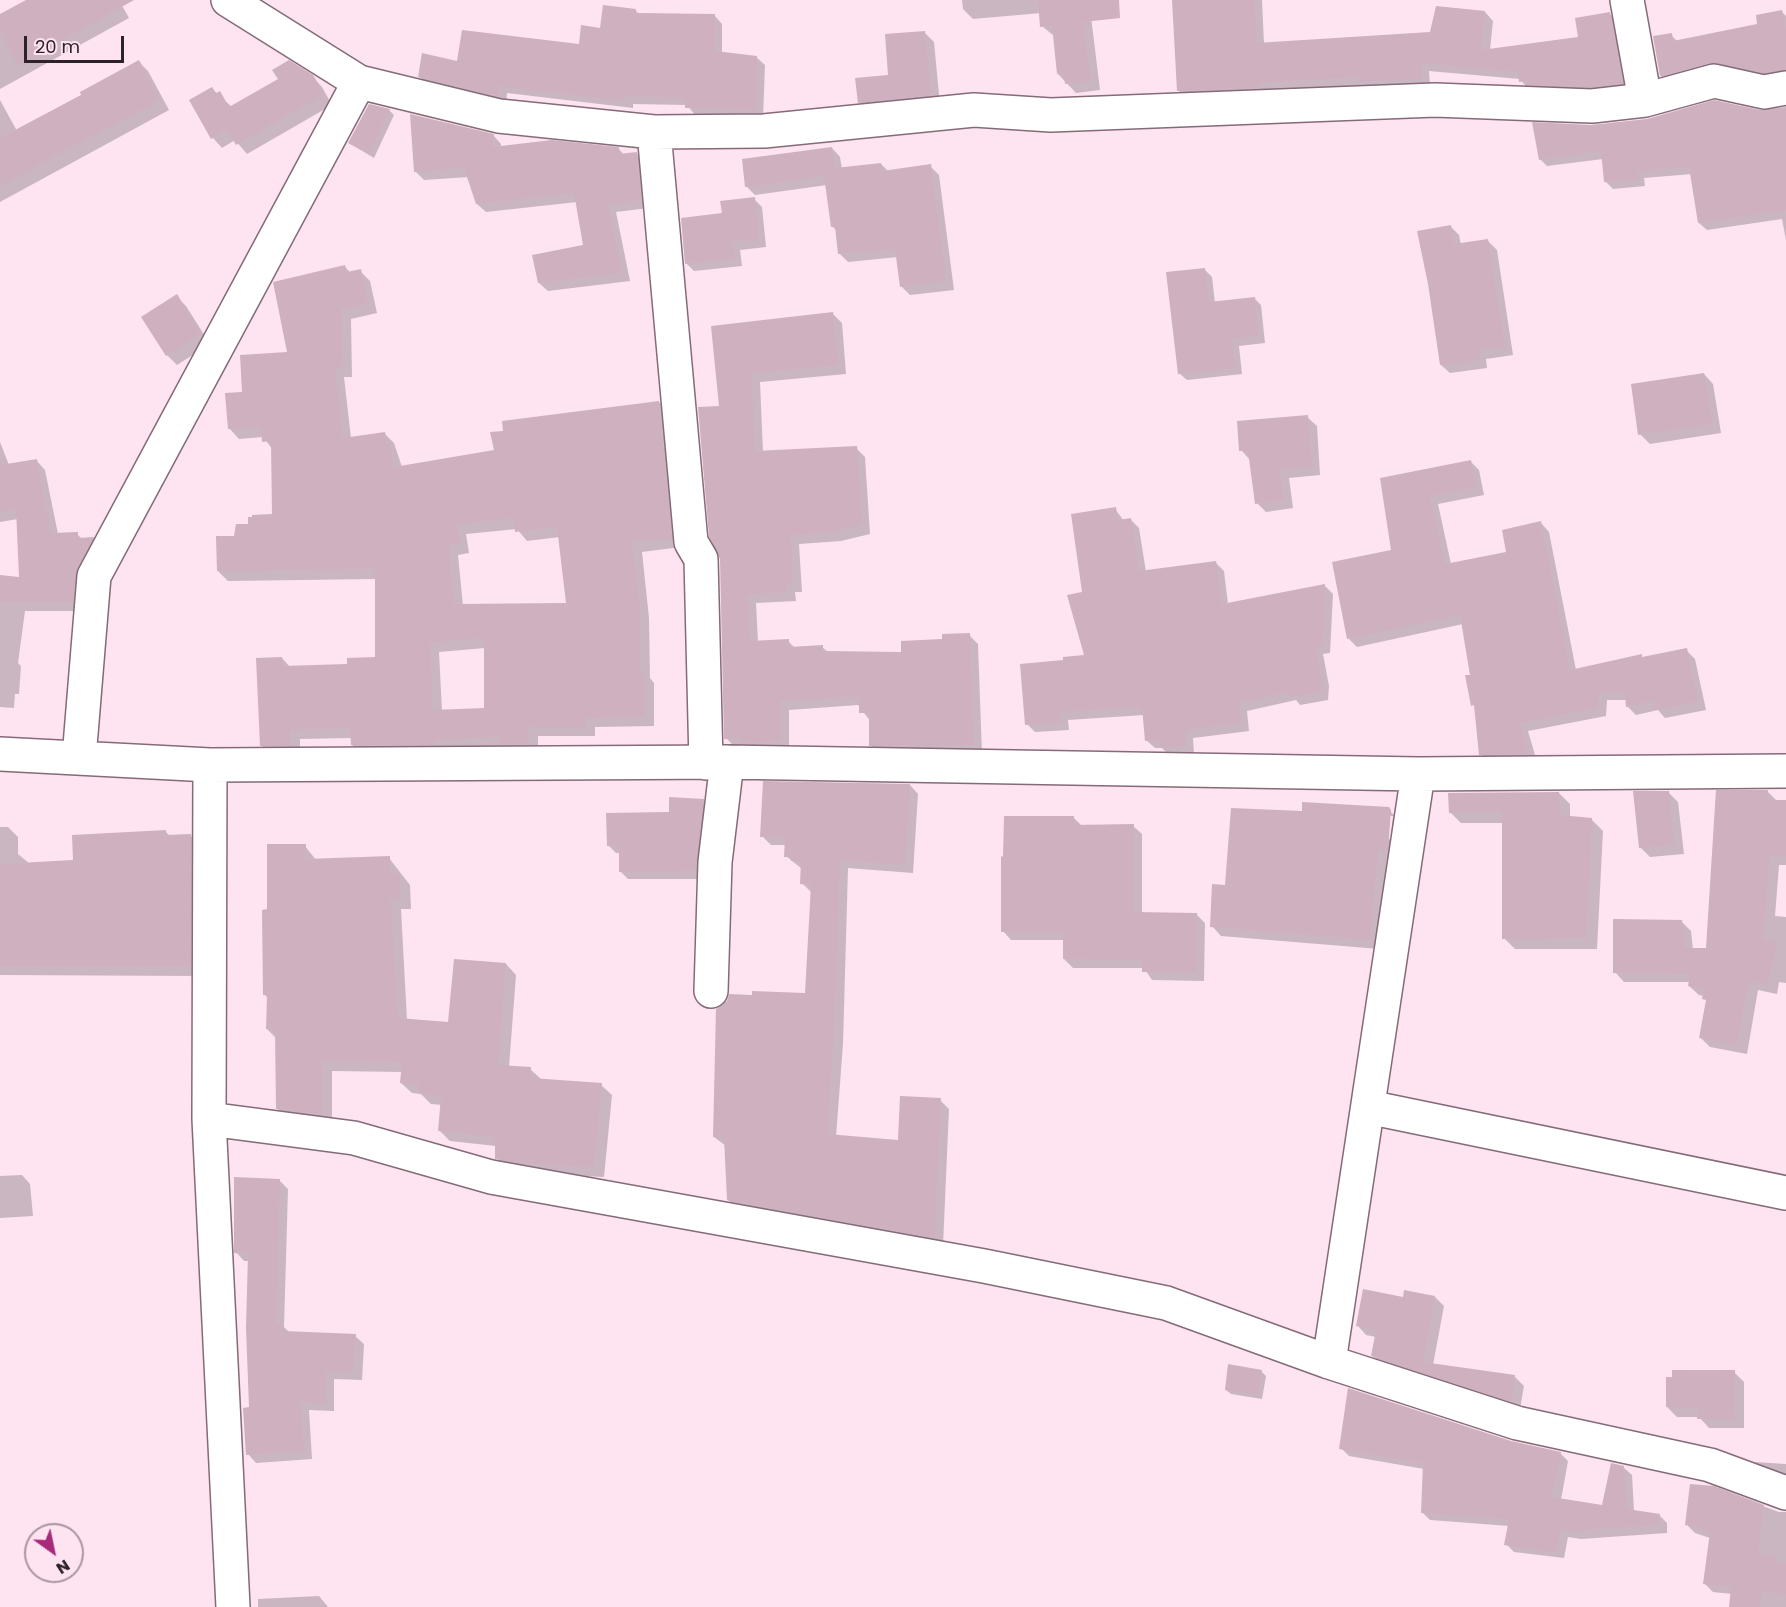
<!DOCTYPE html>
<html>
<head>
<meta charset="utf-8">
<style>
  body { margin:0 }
  #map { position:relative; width:1786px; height:1607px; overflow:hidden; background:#fde4f0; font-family:Poppins,sans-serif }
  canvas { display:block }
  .north { position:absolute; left:24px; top:1523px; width:60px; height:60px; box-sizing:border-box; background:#fde4f0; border:2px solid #aa96a0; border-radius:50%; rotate:147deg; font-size:16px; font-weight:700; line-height:24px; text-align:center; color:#2d2228 }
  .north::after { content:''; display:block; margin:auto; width:21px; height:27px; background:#a82a7b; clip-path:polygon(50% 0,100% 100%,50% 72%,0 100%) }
  .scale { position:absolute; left:24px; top:36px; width:100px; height:27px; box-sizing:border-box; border:3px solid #2d2228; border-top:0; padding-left:8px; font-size:18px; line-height:21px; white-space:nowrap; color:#2d2228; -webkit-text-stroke:4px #fde4f0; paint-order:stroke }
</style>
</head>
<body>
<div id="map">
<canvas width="1786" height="1607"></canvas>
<div class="north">N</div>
<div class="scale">20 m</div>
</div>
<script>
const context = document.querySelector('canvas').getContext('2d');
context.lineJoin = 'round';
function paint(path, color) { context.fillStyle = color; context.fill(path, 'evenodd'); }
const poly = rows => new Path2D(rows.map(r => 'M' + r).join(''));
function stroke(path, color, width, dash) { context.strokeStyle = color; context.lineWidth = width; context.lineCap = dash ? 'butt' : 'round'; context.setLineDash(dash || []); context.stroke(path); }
const shadow = poly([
  [29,0,119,0,129,18,0,89,0,16],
  [962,0,1089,0,1100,90,1076,93,1058,74,1054,36,1042,26,1041,13,973,19,963,9],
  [1174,0,1262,0,1264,44,1431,33,1485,12,1493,21,1490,50,1580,38,1610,14,1618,23,1631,92,1529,90,1520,79,1429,71,1430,87,1370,89,1365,85,1266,91,1187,99,1179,91],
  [635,10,639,14,714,15,722,24,722,54,756,57,765,65,763,118,695,115,687,105,633,104,633,108,507,93,506,104,427,85,419,76,458,62,580,46],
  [1781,11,1786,16,1786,79,1670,84,1661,76,1654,37,1671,35,1678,42,1759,25],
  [924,32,934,42,940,105,869,112,859,102,890,77],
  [139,62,148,71,169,110,0,202,0,100,17,131,84,95],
  [312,76,322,87,332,105,247,154,235,140,222,148,213,138,212,89,232,107,280,80],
  [1786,109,1786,240,1782,219,1707,230,1699,223,1692,174,1644,178,1645,186,1613,189,1605,181,1603,159,1547,166,1540,159,1592,126],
  [389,110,394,115,374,158,349,143],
  [493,135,501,144,501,147,619,149,624,155,636,153,645,162,649,208,616,212,630,281,548,291,539,283,585,246,577,202,486,212,477,204,469,177,424,180,415,171],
  [832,148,840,157,842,169,881,164,888,171,930,166,939,175,954,290,910,295,902,287,898,257,848,262,840,254,837,231,832,226,827,185,755,195,746,186],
  [754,199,762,207,766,247,740,250,742,266,694,271,686,263],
  [1451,227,1459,235,1461,245,1488,241,1497,250,1513,355,1486,359,1487,368,1450,373,1441,365],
  [345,267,351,273,360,271,370,281,377,313,351,319,352,377,344,377,351,438,384,433,394,443,402,467,496,452,659,402,669,412,681,547,642,552,649,618,650,678,654,683,654,726,595,727,595,736,538,736,538,754,510,754,503,746,363,755,352,745,352,738,300,739,300,755,271,755,261,745,282,658,291,668,349,665,376,658,376,579,228,581,218,571,235,538,250,525,274,516,273,450,263,437,239,439,229,428,244,393,289,354],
  [517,529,527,541,560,537,568,605,463,606,458,555,469,553,466,534],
  [485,648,486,709,442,711,439,652],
  [1204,269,1212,277,1215,303,1254,298,1261,305,1265,343,1239,346,1242,374,1187,380,1179,373],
  [176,296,186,306,210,344,177,365,167,355],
  [833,314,842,323,846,374,760,382,763,452,856,448,865,457,870,534,841,541,799,544,802,592,795,592,796,601,756,603,758,642,788,641,796,649,822,647,828,652,903,653,969,635,978,644,982,754,880,754,870,745,871,722,858,705,789,710,789,750,735,747,726,738,721,408,713,327],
  [1704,374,1713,384,1721,433,1650,444,1640,434],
  [1307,417,1317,426,1320,475,1289,478,1293,508,1266,512,1257,503,1250,460,1241,450],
  [0,442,9,465,36,460,45,470,58,534,77,534,82,539,93,538,102,547,82,611,25,611,18,663,21,666,19,694,15,694,14,708,0,707,0,577,21,578,18,519,0,522],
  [1470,461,1479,470,1484,495,1438,504,1451,564,1508,553,1541,523,1549,532,1576,670,1641,656,1644,659,1686,650,1695,659,1706,710,1665,718,1658,710,1636,715,1627,706,1627,700,1607,700,1606,716,1528,731,1537,762,1490,763,1481,754,1463,624,1357,647,1349,639,1392,551,1382,479],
  [1115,509,1124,521,1131,520,1139,528,1146,572,1215,562,1224,571,1228,604,1325,586,1333,594,1330,653,1323,654,1329,686,1328,700,1300,705,1296,700,1247,711,1249,731,1193,738,1194,754,1170,756,1162,748,1155,748,1146,740,1144,715,1068,720,1069,730,1035,732,1027,724,1065,662,1085,657,1083,593],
  [910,785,918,794,913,873,848,868,843,1044,836,1137,899,1142,940,1100,949,1109,943,1246,737,1209,728,1200,726,1146,714,1137,807,995,811,892,802,883,802,869,786,856,786,845,771,845,762,836],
  [1767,791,1777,801,1786,802,1786,865,1779,865,1775,916,1786,917,1786,983,1779,982,1777,994,1758,990,1747,1054,1710,1047,1700,1037,1707,1002,1704,996,1699,995,1689,986,1690,982,1624,982,1615,972,1681,921,1691,931,1693,950,1707,949],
  [1668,792,1678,802,1684,854,1650,857,1640,847],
  [1559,793,1570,804,1570,817,1592,820,1603,831,1597,949,1515,949,1504,938,1503,823,1461,823,1450,812],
  [703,800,711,808,703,879,628,879,620,871,620,853,616,853,608,845,670,813],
  [1388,809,1400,821,1397,859,1387,858,1379,949,1221,936,1212,926,1226,886,1304,813],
  [1390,816,1393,816,1391,839,1388,839],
  [1074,818,1082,826,1133,826,1142,834,1142,913,1196,914,1205,923,1204,981,1152,980,1144,968,1073,968,1064,959,1065,940,1011,940,1003,931],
  [0,827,8,827,18,837,18,854,30,864,74,862,165,831,170,836,190,835,201,845,200,976,0,975],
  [305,846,316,860,389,858,410,885,411,909,401,909,407,1020,449,1024,506,964,516,975,509,1067,530,1069,541,1079,601,1085,612,1095,604,1177,535,1174,507,1169,497,1158,496,1146,450,1141,439,1130,442,1105,431,1104,421,1094,412,1093,401,1083,402,1072,332,1071,332,1123,288,1119,277,1108,276,1038,267,1029,268,998,264,994,269,911],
  [22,1175,30,1184,33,1216,0,1218,0,1176],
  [279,1180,288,1189,284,1327,290,1333,355,1336,364,1344,362,1380,334,1379,334,1411,309,1410,312,1459,256,1463,248,1454,251,1409,249,1261,244,1261,236,1252],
  [1435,1297,1444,1306,1433,1365,1515,1377,1524,1386,1520,1409,1381,1364,1372,1355,1376,1337,1366,1335,1358,1326,1404,1299],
  [1261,1371,1266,1376,1262,1399,1231,1394,1226,1390],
  [1734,1372,1744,1382,1744,1428,1709,1428,1699,1417,1677,1417,1667,1407],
  [1511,1442,1560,1453,1568,1461,1561,1500,1603,1507,1623,1467,1632,1475,1634,1511,1659,1515,1667,1523,1667,1533,1581,1539,1568,1537,1564,1558,1514,1552,1506,1544,1509,1526,1430,1520,1422,1512,1424,1469,1349,1456,1341,1448],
  [1755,1462,1786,1464,1786,1475,1757,1464],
  [1713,1488,1779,1512,1786,1512,1786,1607,1731,1607,1732,1594,1713,1592,1704,1583,1710,1538,1695,1533,1687,1525],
  [319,1596,328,1607,258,1607,258,1599]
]);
const building = poly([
  [26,0,134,0,18,65,0,32,0,14],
  [1038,0,1119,0,1120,18,1083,22,1091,81,1065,84,1064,74,1057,74,1052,26,1040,27],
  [1172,0,1255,0,1256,43,1430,32,1436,6,1485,11,1481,50,1578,37,1575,18,1610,12,1623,84,1591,87,1527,85,1527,81,1519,82,1518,72,1421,63,1422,79,1360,82,1359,77,1258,83,1258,88,1177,91],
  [603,5,636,9,636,13,715,14,715,51,757,56,756,110,685,108,685,98,626,96,625,101,499,86,498,96,418,77,422,53,457,61,462,30,579,44,581,25,600,28],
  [1782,10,1786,30,1786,70,1764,73,1710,63,1660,76,1653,36,1672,33,1673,41,1757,24,1756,15],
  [925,31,931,95,858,103,855,78,888,75,885,34],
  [139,60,160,100,0,186,0,138,81,95,80,92],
  [289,60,313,75,324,94,236,145,227,130,211,139,189,100,212,87,216,93,220,91,229,107,278,79,272,70],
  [1714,100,1760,110,1786,107,1786,210,1698,223,1689,167,1637,171,1638,179,1604,182,1601,151,1539,160,1532,122,1591,125,1647,119],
  [369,104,390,109,369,154,348,143],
  [410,114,494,134,492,147,552,140,619,147,618,154,637,152,641,200,608,204,622,273,538,283,532,255,583,245,574,193,476,204,464,168,414,172],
  [832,147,835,168,881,163,882,171,931,164,946,281,900,287,895,249,838,254,835,227,831,227,824,176,745,187,742,159],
  [755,197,759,239,733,242,735,258,685,264,681,218,722,213,720,201],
  [1451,225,1454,244,1488,239,1505,347,1478,350,1480,360,1440,365,1428,284,1417,231],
  [345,265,347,272,361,269,368,303,341,309,343,367,335,368,343,438,385,432,387,444,391,444,394,467,494,450,490,432,503,431,502,421,659,401,672,538,632,542,640,607,640,671,644,671,644,717,586,718,586,727,528,727,529,744,499,745,499,737,434,740,435,745,351,745,350,728,290,730,291,746,260,746,256,658,282,657,283,666,347,664,347,658,375,657,375,569,217,571,216,536,234,536,236,524,248,524,248,517,252,517,252,515,272,514,271,441,262,442,261,427,228,429,225,393,242,392,240,355,287,352,273,282],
  [514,518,515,532,557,527,566,603,454,604,449,545,460,543,457,524],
  [484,638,484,708,433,710,430,643],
  [1205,268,1209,302,1255,297,1259,336,1232,339,1236,368,1178,374,1166,272],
  [177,294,201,334,166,356,141,317],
  [833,312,838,365,752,373,755,451,857,446,862,525,831,532,791,535,793,583,787,583,787,592,747,595,750,641,789,639,789,647,823,645,823,651,901,652,901,641,942,639,942,634,970,633,974,745,869,746,869,713,859,713,859,699,848,697,780,701,781,741,741,743,741,738,724,739,720,559,709,536,698,407,719,406,711,326],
  [1704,373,1712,424,1638,435,1631,384],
  [1308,415,1312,467,1280,469,1284,500,1255,504,1248,451,1239,451,1237,421],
  [37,459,46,510,48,510,50,533,78,532,78,538,94,537,77,568,73,602,0,602,0,575,19,577,16,509,0,512,0,465],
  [1471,460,1476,486,1430,496,1445,564,1506,552,1502,530,1541,521,1570,670,1642,654,1642,657,1687,648,1698,702,1655,710,1653,701,1626,707,1625,692,1599,692,1598,708,1520,723,1529,754,1479,755,1474,705,1471,706,1465,675,1470,675,1460,615,1347,639,1332,562,1391,550,1380,478],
  [1116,507,1118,520,1131,518,1139,571,1216,561,1222,604,1325,584,1323,645,1316,646,1321,677,1321,692,1291,697,1289,692,1239,703,1241,723,1185,730,1186,746,1160,748,1160,739,1145,741,1142,707,1060,712,1061,722,1025,725,1020,664,1063,660,1063,657,1084,655,1067,595,1082,592,1071,514],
  [763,781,910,784,905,865,840,860,834,1035,827,1134,898,1140,900,1096,941,1098,935,1238,727,1200,724,1138,713,1137,716,1009,727,1001,729,994,752,995,752,991,805,993,811,885,800,884,801,861,791,861,792,857,784,857,785,837,760,837],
  [1716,790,1768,790,1767,800,1786,800,1786,856,1770,856,1763,940,1778,942,1767,985,1749,981,1737,1045,1699,1038,1706,1000,1702,999,1704,989,1688,986,1690,974,1613,973,1613,919,1682,920,1685,948,1706,948],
  [1633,791,1669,791,1674,845,1639,848],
  [1559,792,1560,815,1592,818,1586,938,1502,939,1502,812,1449,813,1448,793],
  [669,797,704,799,696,871,619,872,619,846,607,846,606,813,669,812],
  [1302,802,1389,807,1391,810,1388,850,1378,849,1370,940,1210,927,1212,884,1225,885,1231,808,1302,811],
  [1004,816,1074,816,1074,825,1134,824,1134,912,1197,913,1196,973,1142,972,1142,960,1063,959,1063,932,1001,932,1001,856,1003,857],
  [166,830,166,835,191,834,191,966,0,966,0,864,73,860,72,835],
  [267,844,306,844,306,859,390,856,390,873,400,873,401,899,391,899,398,1018,448,1022,454,959,506,963,498,1065,531,1067,531,1078,602,1083,594,1167,524,1164,495,1159,495,1137,438,1131,441,1096,419,1094,419,1085,400,1083,402,1062,322,1061,323,1114,276,1109,275,1030,266,1029,267,995,263,995,262,910,267,909],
  [234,1177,280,1179,276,1324,282,1323,283,1331,356,1334,353,1372,326,1371,326,1403,301,1402,304,1451,246,1455,243,1408,249,1407,246,1328,248,1254,234,1253],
  [1363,1289,1403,1297,1404,1290,1435,1296,1423,1362,1515,1375,1512,1402,1371,1356,1376,1330,1356,1326],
  [1228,1364,1262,1370,1258,1395,1225,1390],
  [1672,1370,1735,1370,1734,1419,1697,1419,1698,1408,1666,1407,1666,1377,1672,1377],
  [1348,1388,1511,1441,1561,1452,1552,1497,1602,1505,1611,1463,1624,1466,1627,1509,1660,1514,1659,1525,1572,1531,1560,1529,1557,1551,1543,1551,1504,1545,1509,1519,1421,1513,1423,1463,1339,1449],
  [1690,1484,1714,1486,1764,1505,1758,1554,1777,1556,1776,1562,1786,1563,1786,1594,1762,1591,1760,1607,1729,1607,1731,1587,1703,1584,1710,1532,1701,1531,1702,1527,1685,1525]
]);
const minor = poly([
  [228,0,359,82,499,116,654,132,764,131,974,110,1051,115,1435,100,1592,106,1645,100,1714,81,1764,92,1786,88],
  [1627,0,1645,100],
  [654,132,691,542,701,559,706,763],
  [0,754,210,765,727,762,1418,774,1786,771],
  [79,758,94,576,359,82],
  [210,765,209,1119,233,1607],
  [711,991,715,862,727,762],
  [1368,1107,1786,1193],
  [209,1119,354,1138,491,1177,984,1266,1166,1303,1329,1362,1517,1423,1710,1465,1786,1493],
  [1329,1362,1418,774]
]);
paint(shadow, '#0003');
paint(building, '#ceb0bf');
stroke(minor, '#856a78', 36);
stroke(minor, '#fff', 33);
</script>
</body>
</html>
